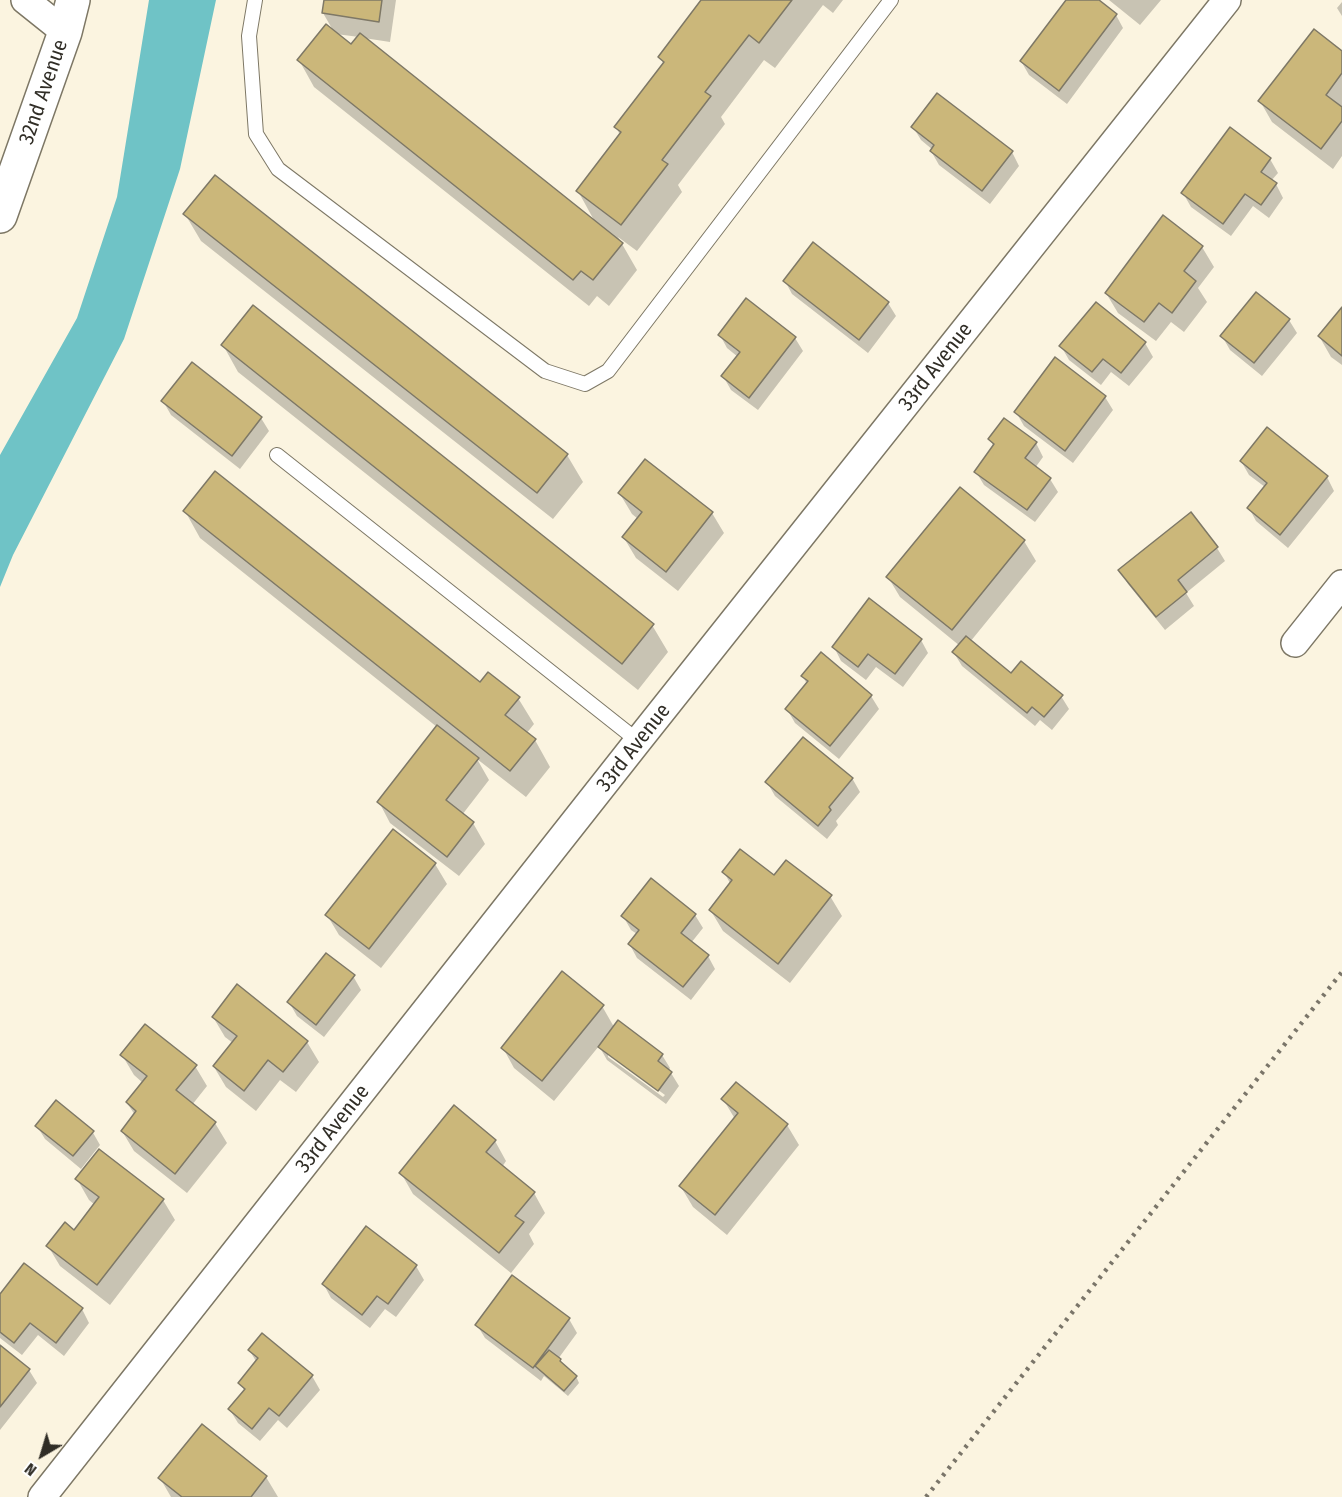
<!DOCTYPE html>
<html>
<head>
<meta charset="utf-8">
<style>
  body { margin:0 }
  #map { position:relative; width:1342px; height:1497px; overflow:hidden; background:#fbf4e0; font-family:"Fira Sans Condensed",sans-serif }
  canvas { display:block }
  .north { position:absolute; left:12px; top:1425px; width:60px; height:60px; -webkit-text-stroke:4px #fff; paint-order:stroke; rotate:218deg; font-size:16px; font-weight:700; line-height:24px; text-align:center; color:#302d26 }
  .north::after { content:''; display:block; margin:auto; width:21px; height:27px; background:#302d26; clip-path:polygon(50% 0,100% 100%,50% 72%,0 100%) }
</style>
</head>
<body>
<div id="map">
<canvas width="1342" height="1497"></canvas>
<div class="north">N</div>
</div>
<script>
const context = document.querySelector('canvas').getContext('2d');
context.lineJoin = 'round';
function paint(path, color) { context.fillStyle = color; context.fill(path, 'evenodd'); }
const poly = rows => new Path2D(rows.map(r => 'M' + r).join(''));
function stroke(path, color, width, dash) { context.strokeStyle = color; context.lineWidth = width; context.lineCap = dash ? 'butt' : 'round'; context.setLineDash(dash || []); context.stroke(path); }
function drawText(font, color, halo, rows, align = 'center') {
  context.font = font + ' "Fira Sans Condensed",sans-serif'; context.lineWidth = 4.5; context.setLineDash([]); context.textBaseline = 'middle'; context.strokeStyle = halo; context.fillStyle = color; for (const [text, x, y, turn = 0] of rows) {
    context.save(); context.translate(x, y); context.rotate((+turn || 0) * Math.PI / 180); context.textAlign = isNaN(turn) ? turn : align; if (halo) context.strokeText(text, 0, 0); context.fillText(text, 0, 0); context.restore();
  }
}
const water = poly([
  [149,0,216,0,180,169,124,339,13,555,0,587,0,455,77,318,117,197]
]);
const shadow = poly([
  [325,0,396,0,390,42,364,38,595,222,578,191,620,135,616,127,664,65,660,57,703,0,843,0,833,13,823,5,775,68,764,60,721,117,725,124,678,185,682,192,637,251,618,237,637,270,609,306,597,296,589,306,314,87,299,60,334,32,323,13],
  [336,34,359,37,351,46],
  [1068,0,1096,0,1116,15,1123,28,1067,104,1029,75,1021,61],
  [1109,0,1161,0,1140,25],
  [1342,2,1342,16,1337,8],
  [1342,53,1342,156,1333,169,1272,122,1260,101],
  [913,127,1012,152,1019,166,990,204,939,165,931,151,933,150,921,140],
  [1270,159,1278,173,1271,181,1276,184,1283,198,1269,218,1253,206,1231,236,1191,207,1183,193],
  [185,214,567,455,583,482,553,519,201,241],
  [813,244,888,303,896,316,868,353,792,294,785,281],
  [1202,247,1214,267,1198,288,1207,302,1184,332,1171,322,1156,341,1118,313,1106,293],
  [1342,309,1342,365,1331,357,1319,336],
  [1289,320,1297,333,1262,376,1230,350,1222,336],
  [720,335,795,338,803,351,758,410,731,390,723,376,738,357,727,348],
  [1145,343,1153,357,1129,386,1111,372,1101,385,1069,360,1061,346],
  [223,345,652,625,668,652,638,690,238,372],
  [1105,397,1113,410,1073,463,1024,426,1016,412],
  [163,401,261,418,269,431,240,469,171,415],
  [990,440,1036,443,1043,457,1035,468,1050,479,1058,492,1035,522,984,485,976,472,994,447],
  [1241,461,1327,477,1334,491,1288,548,1256,521,1249,508,1265,487,1249,475],
  [620,494,712,513,724,533,678,591,636,558,624,538,638,519,632,514],
  [185,511,480,684,518,698,534,724,526,734,535,740,550,767,526,797,477,759,489,780,462,815,473,823,485,844,459,876,390,823,379,802,437,727,200,538],
  [1202,529,1217,548,1225,561,1186,593,1194,606,1165,630,1128,584,1120,570],
  [1024,541,1036,561,970,642,1011,675,1061,696,1069,709,1052,730,1040,720,1035,726,962,666,954,653,960,646,900,597,888,577],
  [921,640,928,653,903,687,876,667,866,680,841,661,834,647],
  [803,677,871,696,879,709,839,759,795,723,787,709,807,684],
  [852,778,860,792,836,821,838,825,827,839,775,796,767,782],
  [435,864,447,884,381,968,339,935,327,915],
  [724,872,775,878,830,896,842,916,790,983,723,931,711,911,731,885],
  [695,915,703,928,691,943,708,956,715,969,691,1000,637,958,630,945,637,934,631,930,623,916],
  [353,976,361,990,324,1037,297,1016,289,1002],
  [602,1006,614,1027,662,1055,670,1068,668,1071,671,1073,679,1086,666,1104,607,1060,599,1046,554,1101,514,1068,503,1048],
  [608,1053,665,1095,663,1097,608,1057],
  [213,1017,307,1042,319,1062,296,1092,280,1080,256,1111,226,1087,214,1067,233,1043,225,1037],
  [122,1055,195,1066,207,1086,192,1105,215,1123,227,1143,187,1193,134,1151,122,1131,135,1115,127,1103,143,1083,134,1075],
  [723,1099,787,1125,799,1145,727,1235,693,1207,681,1187,735,1119],
  [37,1126,92,1131,100,1145,81,1169,45,1139],
  [495,1141,506,1161,502,1167,534,1193,545,1213,529,1234,534,1244,511,1273,413,1194,401,1173],
  [77,1179,163,1200,175,1220,110,1305,60,1266,48,1246,74,1232,95,1205,89,1200],
  [366,1229,416,1266,424,1280,396,1317,385,1309,370,1328,331,1298,324,1285],
  [513,1278,569,1319,577,1333,558,1359,563,1366,576,1376,579,1383,568,1396,544,1376,541,1381,485,1338,477,1325],
  [0,1297,82,1309,89,1323,64,1356,38,1335,22,1355,0,1338],
  [0,1347,29,1370,37,1383,0,1430],
  [250,1351,312,1376,320,1390,287,1428,278,1420,260,1441,238,1423,230,1410,245,1392,240,1383,257,1363],
  [266,1477,278,1497,171,1497,160,1478]
]);
const building = poly([
  [324,0,382,0,379,22,322,13,324,0],
  [701,0,792,0,759,43,749,35,705,92,711,96,662,160,668,164,621,225,576,191,621,132,614,127,664,62,658,57,701,0],
  [1066,0,1099,0,1117,14,1059,91,1020,61,1066,0],
  [326,24,351,44,360,33,623,243,593,280,581,271,573,280,297,60,326,24],
  [1314,29,1342,51,1342,73,1326,95,1342,107,1342,121,1321,149,1258,101,1314,29],
  [937,93,1013,151,982,191,930,151,934,145,911,127,937,93],
  [1230,127,1271,158,1261,172,1277,183,1261,205,1245,194,1223,224,1181,193,1230,127],
  [215,175,568,454,537,493,183,214,215,175],
  [1163,215,1203,246,1184,271,1196,281,1172,313,1159,303,1144,322,1105,293,1163,215],
  [813,242,889,302,859,340,783,281,813,242],
  [1256,292,1290,319,1254,363,1220,336,1256,292],
  [746,298,796,337,749,398,721,376,740,352,718,335,746,298],
  [1096,302,1146,342,1121,373,1103,359,1092,372,1059,346,1096,302],
  [253,305,654,624,622,664,221,345,253,305],
  [1342,307,1342,356,1318,336,1342,307],
  [1055,357,1106,396,1065,451,1014,412,1055,357],
  [192,362,262,417,232,456,161,401,192,362],
  [1004,418,1037,442,1025,458,1051,478,1027,510,974,472,994,444,988,439,1004,418],
  [1267,427,1328,476,1280,535,1247,508,1267,483,1240,461,1267,427],
  [645,459,713,512,666,572,622,537,642,512,618,493,645,459],
  [215,471,480,682,488,672,520,697,505,715,536,739,510,771,183,511,215,471],
  [960,487,1025,540,952,630,886,577,960,487],
  [1191,512,1218,547,1178,580,1187,592,1156,617,1118,570,1191,512],
  [869,598,922,639,895,674,868,654,858,667,832,647,869,598],
  [966,636,1011,673,1021,661,1063,695,1044,717,1032,707,1027,713,952,652,966,636],
  [821,652,872,695,830,746,785,709,808,681,801,676,821,652],
  [437,725,479,758,446,800,474,822,447,857,377,802,437,725],
  [803,737,853,778,829,807,831,810,818,826,765,782,803,737],
  [393,829,436,863,369,949,325,915,393,829],
  [740,849,774,875,786,860,832,895,778,964,709,910,732,880,722,872,740,849],
  [651,878,696,914,681,933,709,955,683,987,628,944,639,930,621,916,651,878],
  [326,953,355,975,316,1025,287,1002,326,953],
  [562,971,604,1005,542,1081,501,1048,562,971],
  [237,984,308,1041,283,1072,268,1060,244,1091,213,1066,237,1036,212,1017,237,984],
  [618,1020,663,1054,658,1061,672,1072,658,1091,598,1047,618,1020],
  [145,1024,197,1065,176,1090,216,1122,175,1174,121,1131,136,1111,126,1102,147,1076,120,1055,145,1024],
  [736,1082,788,1124,715,1215,679,1186,738,1113,721,1099,736,1082],
  [56,1100,94,1131,73,1156,35,1126,56,1100],
  [454,1105,496,1140,486,1152,535,1192,515,1216,524,1222,499,1253,399,1173,454,1105],
  [99,1149,164,1199,97,1285,46,1246,65,1222,74,1230,99,1197,75,1179,99,1149],
  [366,1226,417,1265,388,1304,377,1296,362,1315,322,1284,366,1226],
  [24,1263,83,1308,56,1343,30,1323,14,1343,0,1332,0,1294,24,1263],
  [512,1275,570,1318,533,1368,475,1325,512,1275],
  [262,1333,313,1375,279,1416,269,1408,252,1429,228,1409,245,1389,238,1383,258,1358,248,1350,262,1333],
  [0,1345,30,1369,0,1407,0,1345],
  [549,1350,561,1359,560,1361,577,1376,564,1391,535,1366,549,1350],
  [202,1424,267,1476,251,1497,182,1497,158,1478,202,1424]
]);
const service = poly([
  [255,0,249,36,256,134,278,169,545,371,585,384,608,371,891,0],
  [277,455,638,741]
]);
const minor = poly([
  [25,0,65,32],
  [1295,643,1342,584],
  [42,1497,638,741,1227,0]
]);
const tertiary = poly([
  [0,216,65,32,73,0]
]);
const rail = poly([
  [926,1497,1342,972]
]);
const streetNames = [
  ["32nd Avenue",44,92,-71],
  ["33rd Avenue",936,367,-52],
  ["33rd Avenue",634,748,-52],
  ["33rd Avenue",333,1129,-52]
];
paint(water, '#6fc3c6');
paint(shadow, '#0003');
paint(building, '#cbb77a');
stroke(building, '#7e7866', 1.5);
stroke(service, '#7d7765', 16);
stroke(minor, '#7d7765', 30);
stroke(tertiary, '#7d7765', 36);
stroke(service, '#fff', 14);
stroke(minor, '#fff', 27);
stroke(tertiary, '#fff', 33);
stroke(rail, '#7a7569', 4.5, [3, 6]);
drawText('21px', '#302d26', '#fff', streetNames);
</script>
</body>
</html>
